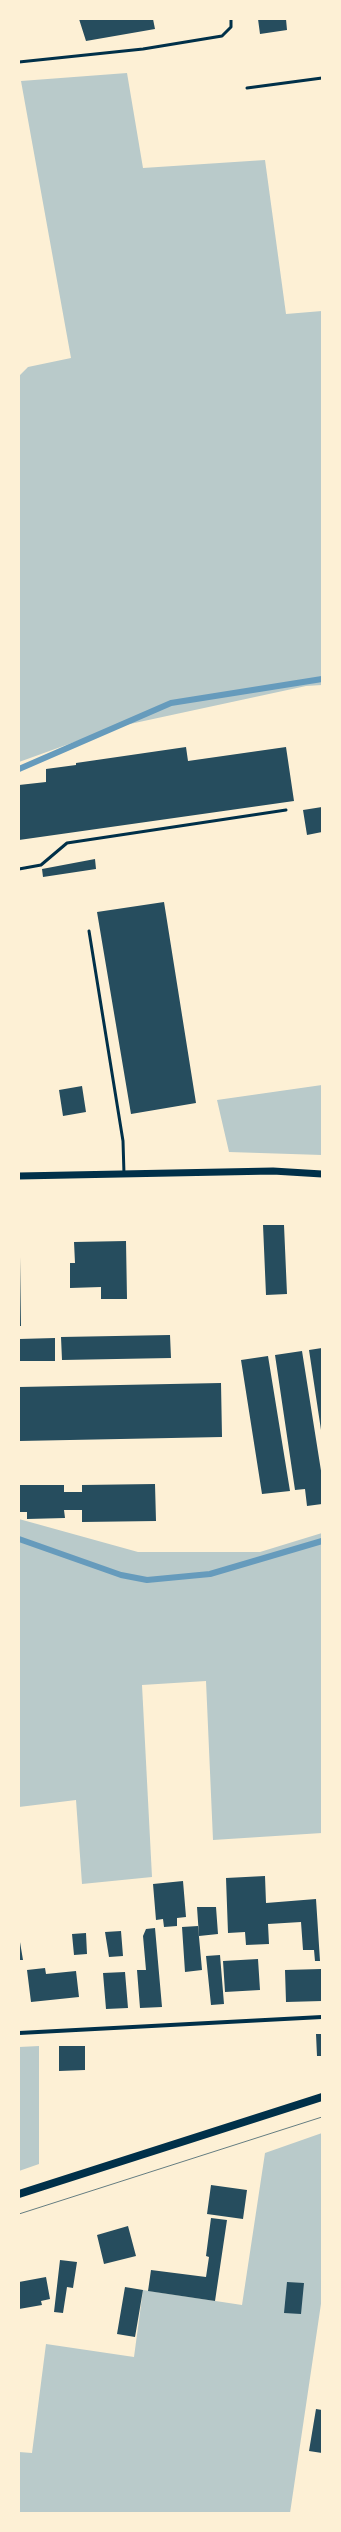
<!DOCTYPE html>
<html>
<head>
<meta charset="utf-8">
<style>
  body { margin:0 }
  #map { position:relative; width:341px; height:2532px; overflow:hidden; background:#fdf0d5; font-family:Mulish,sans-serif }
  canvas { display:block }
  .frame { position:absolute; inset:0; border:20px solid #fdf0d5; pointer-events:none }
</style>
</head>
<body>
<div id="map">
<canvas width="341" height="2532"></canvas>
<div class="frame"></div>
</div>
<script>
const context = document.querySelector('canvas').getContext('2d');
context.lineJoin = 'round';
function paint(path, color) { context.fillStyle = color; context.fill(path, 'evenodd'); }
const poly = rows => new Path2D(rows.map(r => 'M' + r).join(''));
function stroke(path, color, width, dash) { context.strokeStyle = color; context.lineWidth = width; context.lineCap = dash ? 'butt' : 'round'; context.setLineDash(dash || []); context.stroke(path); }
const green = poly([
  [127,73,143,168,265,160,286,314,322,311,322,685,306,686,116,727,19,762,19,376,28,367,71,358,21,81],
  [322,1085,322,1155,229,1152,217,1100],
  [19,1519,138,1552,260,1552,322,1533,322,1833,213,1840,206,1681,142,1685,152,1877,82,1884,76,1800,19,1807],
  [39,2046,39,2164,19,2171,19,2047],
  [322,2133,322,2297,290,2513,19,2513,19,2452,32,2453,46,2344,134,2357,143,2290,242,2305,265,2153]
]);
const stream = poly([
  [19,769,171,703,322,679],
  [19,1539,121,1575,147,1580,210,1574,322,1541]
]);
const building = poly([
  [79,19,153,19,155,29,86,41],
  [258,19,286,19,287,30,260,34],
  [186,747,188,761,286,747,294,801,19,840,19,785,46,782,46,769,76,765,76,763],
  [322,807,322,832,307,835,303,810],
  [95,859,96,869,43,877,42,869],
  [164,902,196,1103,131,1114,97,912],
  [82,1086,86,1112,63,1116,59,1090],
  [263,1225,284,1225,287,1294,266,1295],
  [126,1241,127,1299,101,1299,101,1287,70,1288,70,1263,75,1263,74,1242],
  [19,1257,20,1257,21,1326,19,1326],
  [170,1335,171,1358,62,1360,61,1337],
  [55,1338,55,1361,19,1361,19,1339],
  [322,1348,322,1430,321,1430,309,1350],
  [302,1351,322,1477,322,1504,307,1506,305,1489,295,1490,275,1355],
  [268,1356,290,1491,262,1494,241,1360],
  [221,1383,222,1437,19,1441,19,1387],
  [155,1484,156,1521,82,1522,82,1510,64,1510,65,1518,27,1519,27,1512,19,1512,19,1485,64,1485,64,1492,82,1492,82,1485],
  [265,1876,266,1903,316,1899,320,1961,315,1961,314,1950,303,1950,301,1922,268,1924,269,1944,246,1945,245,1932,228,1933,226,1878],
  [183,1881,186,1917,177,1918,177,1926,164,1927,163,1919,156,1920,153,1884],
  [197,1907,216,1907,218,1934,199,1936],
  [198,1926,202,1970,185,1972,182,1927],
  [155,1928,162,2007,140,2008,137,1970,146,1970,143,1936,146,1929],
  [121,1931,123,1956,109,1957,105,1932],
  [86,1933,87,1954,74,1955,72,1934],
  [19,1936,23,1960,19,1960],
  [220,1955,224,2004,211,2005,206,1956],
  [258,1959,260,1990,225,1992,223,1961],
  [45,1968,46,1974,76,1971,79,1997,31,2002,27,1970],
  [321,1969,322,2001,286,2002,285,1970],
  [125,1972,128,2008,106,2009,103,1973],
  [316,2034,322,2034,322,2056,317,2056],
  [59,2046,85,2046,85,2070,59,2071],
  [211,2185,247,2190,243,2219,207,2214],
  [211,2218,227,2220,215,2301,148,2291,151,2270,206,2277,209,2257,206,2256],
  [128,2226,136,2256,104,2264,97,2235],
  [60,2260,77,2262,73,2288,67,2287,63,2313,54,2312],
  [46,2277,50,2299,41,2301,42,2305,19,2309,19,2282],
  [287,2282,304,2283,301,2314,284,2313],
  [125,2287,143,2290,135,2337,117,2334],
  [316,2409,322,2410,322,2453,309,2451]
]);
const service = poly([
  [19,62,143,49,222,36,231,27,231,19],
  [247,88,322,78],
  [19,869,41,865,67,843,286,810],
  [89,931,123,1141,124,1174]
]);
const minor = poly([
  [19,2033,322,2017]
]);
const tertiary = poly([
  [19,1176,273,1171,322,1174]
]);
const secondary = poly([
  [19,2194,322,2097]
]);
const tram = poly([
  [19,2214,322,2117]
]);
paint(green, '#b9caca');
stroke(stream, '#669bbc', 6);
paint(building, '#264d5e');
stroke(service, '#003049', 3);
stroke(minor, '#003049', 4);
stroke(tertiary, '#003049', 7);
stroke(secondary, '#003049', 8);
stroke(tram, '#657d81', 1);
</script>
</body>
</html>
